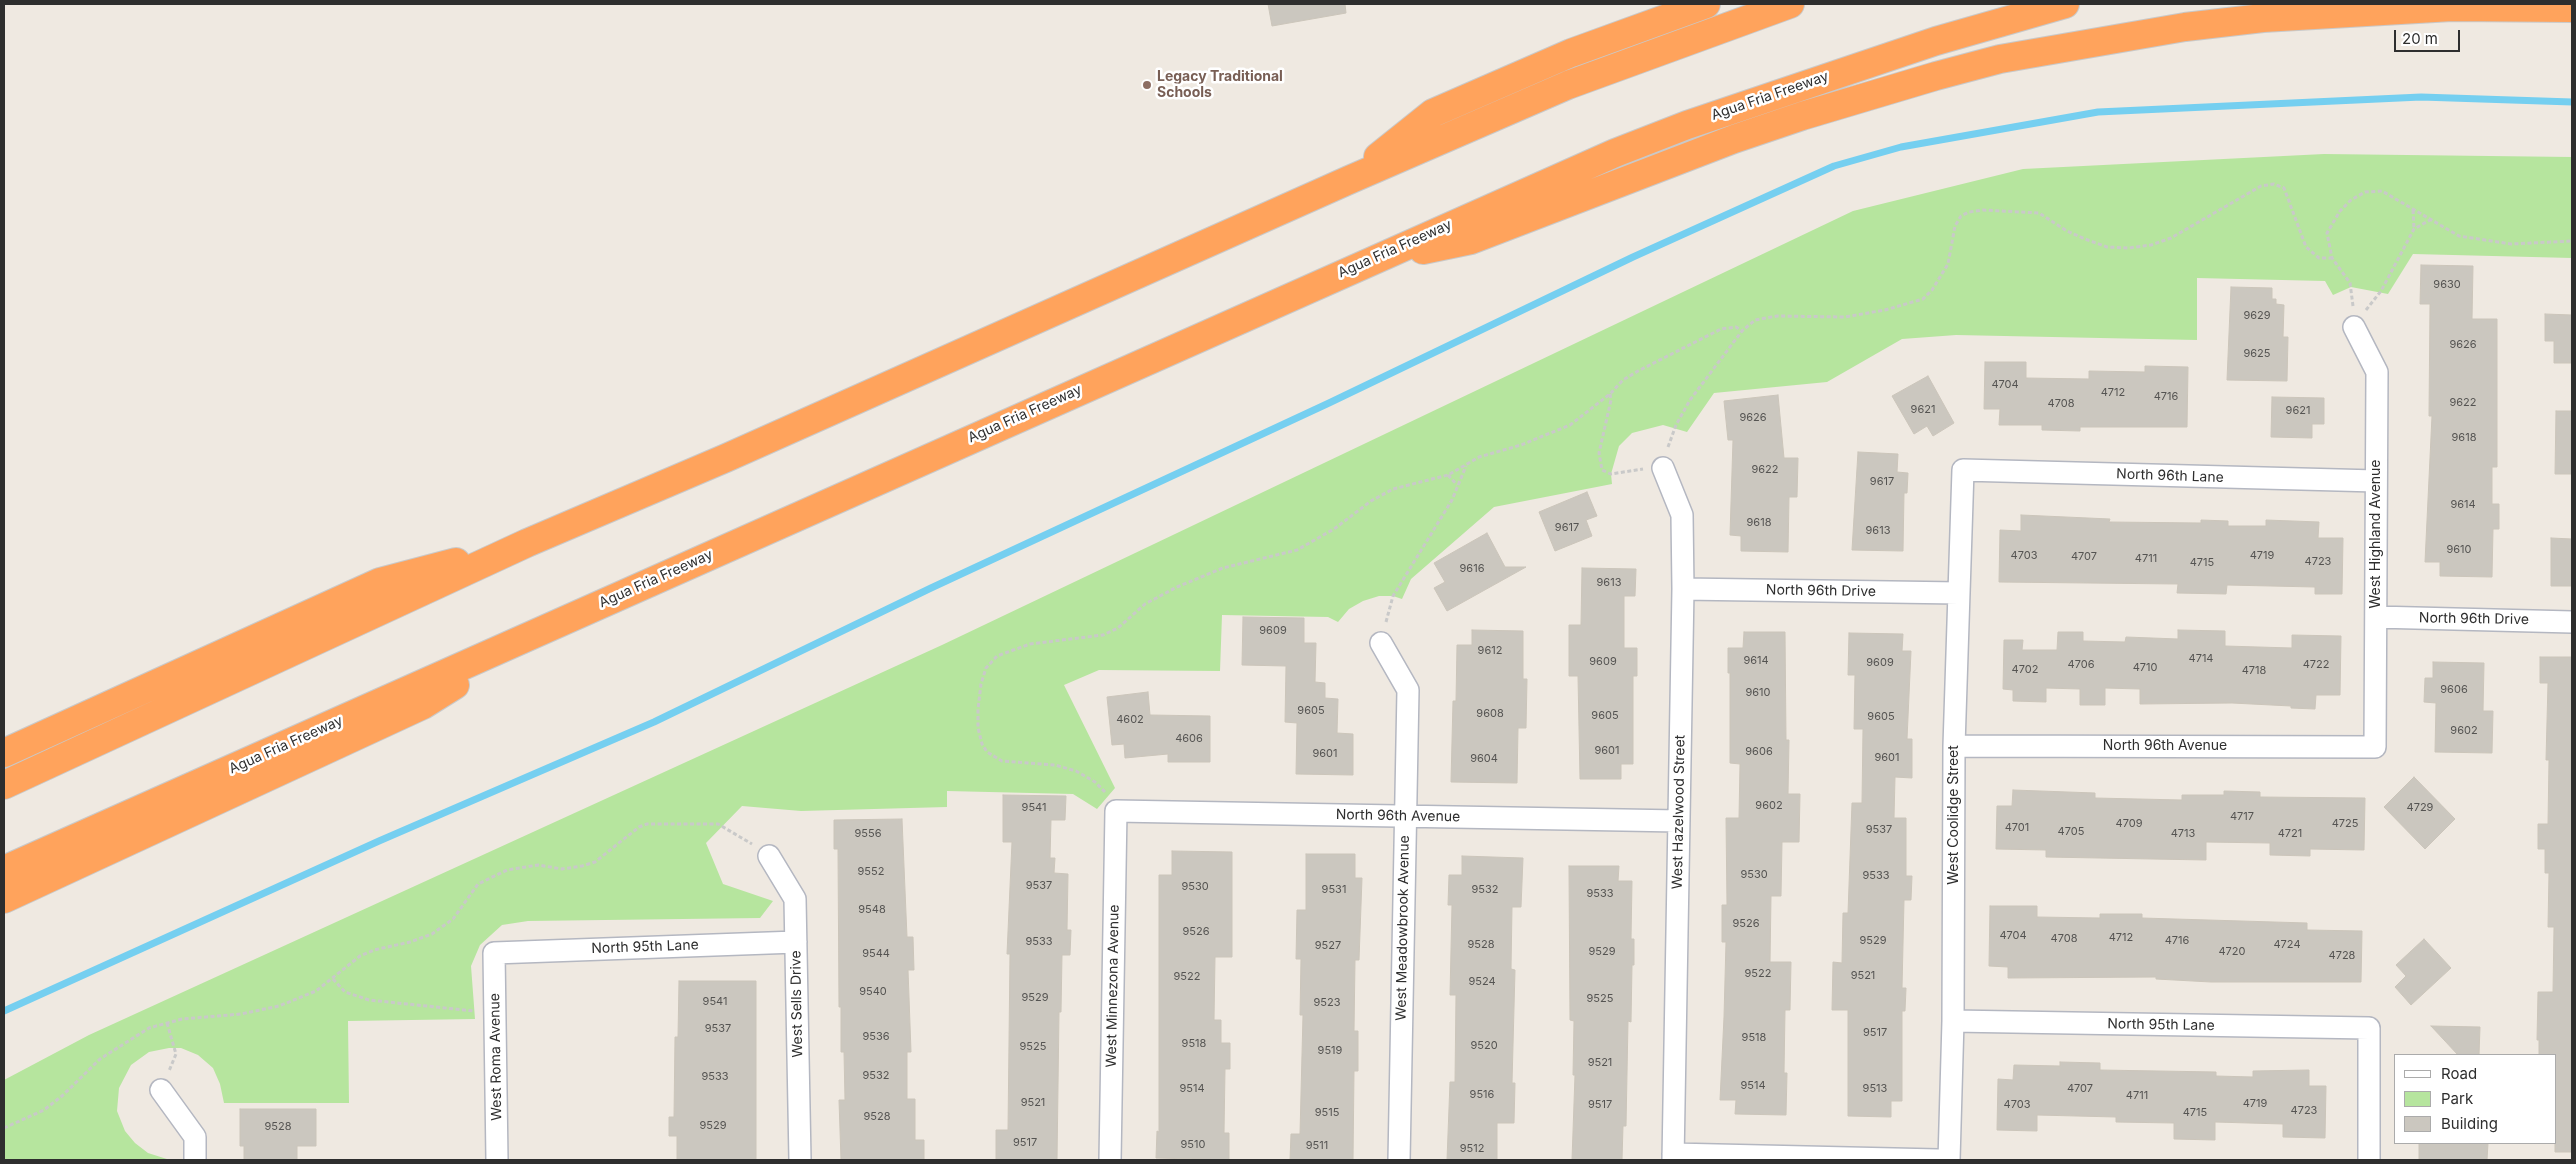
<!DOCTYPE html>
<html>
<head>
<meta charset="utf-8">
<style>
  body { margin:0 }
  #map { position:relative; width:2576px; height:1164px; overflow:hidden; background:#efe9e1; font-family:Inter,sans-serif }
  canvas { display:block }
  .frame { position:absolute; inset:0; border:5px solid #2e2e2e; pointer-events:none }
  .legend { position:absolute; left:2394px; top:1054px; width:162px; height:90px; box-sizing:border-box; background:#fff; border:1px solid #ababab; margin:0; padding:6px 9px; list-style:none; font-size:15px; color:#2e2e2e }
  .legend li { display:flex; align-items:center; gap:10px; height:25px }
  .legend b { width:25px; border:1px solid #ababab }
  .scale { position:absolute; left:2394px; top:30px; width:66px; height:22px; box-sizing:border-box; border:2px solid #2e2e2e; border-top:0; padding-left:6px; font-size:15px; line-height:18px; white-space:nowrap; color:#2e2e2e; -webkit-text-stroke:4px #fff; paint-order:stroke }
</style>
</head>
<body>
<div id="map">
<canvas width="2576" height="1164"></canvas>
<div class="frame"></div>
<ul class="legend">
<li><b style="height:6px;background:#fff"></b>Road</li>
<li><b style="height:14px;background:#b6e59e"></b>Park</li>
<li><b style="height:14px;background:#cbc7bf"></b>Building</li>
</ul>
<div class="scale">20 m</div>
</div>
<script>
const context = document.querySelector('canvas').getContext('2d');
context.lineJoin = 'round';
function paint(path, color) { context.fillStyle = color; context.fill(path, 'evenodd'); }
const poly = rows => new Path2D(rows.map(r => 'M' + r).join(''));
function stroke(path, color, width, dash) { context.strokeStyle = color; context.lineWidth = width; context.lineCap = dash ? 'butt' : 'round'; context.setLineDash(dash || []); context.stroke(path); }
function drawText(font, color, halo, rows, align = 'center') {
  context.font = font + ' Inter,sans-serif'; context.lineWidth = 5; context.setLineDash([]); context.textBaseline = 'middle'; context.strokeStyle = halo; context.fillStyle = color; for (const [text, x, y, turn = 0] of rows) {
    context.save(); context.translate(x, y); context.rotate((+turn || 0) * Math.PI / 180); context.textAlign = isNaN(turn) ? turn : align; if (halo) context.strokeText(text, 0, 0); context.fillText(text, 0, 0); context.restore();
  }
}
const green = poly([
  [2324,154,2572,157,2572,258,2413,254,2388,294,2351,287,2333,295,2325,281,2197,278,2197,340,1956,335,1902,339,1827,382,1714,393,1687,432,1663,425,1632,433,1619,446,1611,474,1612,484,1494,507,1411,579,1402,599,1393,596,1379,596,1363,601,1349,609,1338,622,1328,617,1222,615,1220,671,1099,670,1064,685,1115,788,1097,809,1073,794,947,791,947,807,801,811,742,806,706,843,723,884,773,901,760,918,528,921,502,925,480,945,471,966,475,1019,348,1021,349,1103,224,1103,220,1084,213,1068,198,1055,181,1048,169,1048,149,1052,131,1065,119,1088,117,1111,125,1131,135,1143,148,1153,170,1160,4,1160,4,1080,89,1035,942,645,1853,211,2023,169]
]);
const stream = poly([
  [4,1011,379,841,654,722,931,588,1329,403,1633,257,1834,166,1901,147,2098,112,2421,97,2572,102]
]);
const building = poly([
  [1268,4,1345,4,1346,13,1272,26,1268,4],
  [2421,265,2473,266,2472,319,2497,319,2497,467,2492,467,2492,504,2499,504,2499,529,2493,529,2492,577,2440,576,2440,562,2425,562,2432,416,2429,416,2430,304,2420,304,2421,265],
  [2231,287,2272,288,2272,299,2276,299,2276,304,2284,305,2283,337,2288,337,2287,381,2227,380,2231,287],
  [2545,314,2572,315,2572,363,2554,363,2554,341,2545,341,2545,314],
  [1985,362,2026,362,2026,378,2089,379,2089,371,2145,372,2145,366,2188,367,2187,427,2080,427,2080,431,2042,430,2042,425,1999,425,2000,409,1984,409,1985,362],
  [1928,376,1954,423,1933,436,1927,426,1914,434,1892,396,1928,376],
  [1778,395,1784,458,1798,458,1797,497,1789,497,1788,552,1741,551,1741,536,1730,535,1733,440,1728,440,1724,401,1778,395],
  [2272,397,2324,398,2324,424,2312,424,2312,438,2271,437,2272,397],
  [2556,411,2572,411,2572,474,2555,474,2556,411],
  [1858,452,1898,454,1897,472,1908,473,1907,493,1904,493,1903,551,1852,550,1858,452],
  [1587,492,1597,516,1586,520,1592,536,1555,551,1539,512,1587,492],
  [2021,515,2110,519,2109,522,2201,523,2201,520,2228,521,2228,526,2266,526,2266,520,2319,522,2318,538,2343,538,2342,594,2315,594,2315,587,2227,585,2226,594,2177,593,2178,584,1999,582,2000,530,2021,531,2021,515],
  [1487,533,1505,567,1526,567,1447,611,1434,588,1445,582,1434,563,1487,533],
  [2551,538,2572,539,2572,586,2551,586,2551,538],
  [1582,568,1636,569,1635,596,1624,596,1624,648,1637,648,1637,676,1633,676,1633,764,1621,764,1621,779,1580,779,1578,676,1569,676,1569,625,1581,625,1582,568],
  [1243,617,1304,618,1304,643,1316,643,1315,682,1325,683,1325,698,1338,699,1337,733,1353,734,1353,775,1296,774,1297,723,1285,722,1286,666,1242,665,1243,617],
  [1472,630,1523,631,1523,679,1527,679,1526,728,1518,728,1517,783,1451,782,1453,701,1456,701,1457,645,1472,645,1472,630],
  [2178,630,2225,631,2225,646,2292,648,2292,635,2341,636,2340,695,2316,695,2315,709,2291,708,2291,706,2232,703,2140,704,2140,689,2105,688,2105,705,2080,705,2080,689,2046,688,2046,702,2013,701,2013,690,2003,689,2004,640,2023,640,2022,650,2057,650,2058,632,2083,632,2083,641,2125,642,2126,637,2178,639,2178,630],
  [1744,632,1785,632,1786,740,1789,740,1788,794,1800,794,1799,842,1782,842,1781,896,1771,896,1770,962,1791,962,1790,1010,1785,1010,1784,1073,1787,1073,1786,1115,1735,1114,1736,1100,1720,1100,1724,1017,1726,942,1722,942,1722,905,1727,905,1726,818,1739,818,1740,764,1730,763,1730,673,1728,673,1728,648,1743,648,1744,632],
  [1849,633,1903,634,1902,651,1911,651,1907,739,1912,739,1912,778,1895,777,1894,818,1906,818,1906,876,1912,876,1911,900,1904,900,1902,988,1906,988,1905,1011,1902,1011,1902,1101,1891,1101,1891,1117,1848,1116,1848,1010,1832,1010,1833,962,1842,963,1843,913,1848,913,1852,803,1862,803,1863,729,1854,729,1855,675,1848,675,1849,633],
  [2540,657,2572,657,2572,1152,2555,1152,2555,1055,2539,1055,2539,1040,2537,1040,2538,992,2553,992,2554,927,2548,927,2549,873,2545,873,2545,849,2538,849,2538,824,2548,824,2549,760,2546,760,2548,683,2540,683,2540,657],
  [2433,662,2484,663,2483,711,2493,711,2492,753,2435,752,2436,703,2424,702,2425,678,2433,678,2433,662],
  [1148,692,1150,715,1210,716,1210,762,1168,762,1168,754,1125,758,1124,744,1112,745,1107,697,1148,692],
  [2414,777,2455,819,2425,849,2384,807,2414,777],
  [2013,790,2095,793,2095,798,2182,800,2182,795,2224,795,2224,791,2260,792,2260,797,2365,798,2364,850,2310,849,2310,856,2270,855,2270,843,2206,842,2206,860,2046,857,2046,850,1996,849,1997,806,2012,806,2013,790],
  [1003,795,1066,796,1065,820,1051,820,1050,858,1055,858,1054,873,1068,874,1067,930,1071,930,1070,955,1062,955,1061,1012,1059,1012,1057,1160,996,1160,996,1130,1008,1130,1010,954,1007,954,1012,842,1003,842,1003,795],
  [902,819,907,937,913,937,914,970,908,970,911,1052,907,1052,907,1099,915,1099,915,1140,924,1140,924,1160,841,1160,839,1100,845,1100,844,1052,841,1052,841,1007,839,1007,838,849,834,849,834,820,902,819],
  [1172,851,1232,852,1232,957,1215,957,1214,1020,1221,1020,1221,1043,1230,1043,1230,1069,1225,1069,1224,1133,1229,1133,1229,1160,1156,1158,1157,1131,1159,1132,1159,875,1172,875,1172,851],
  [1306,854,1355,854,1355,878,1362,878,1359,960,1355,960,1354,1031,1358,1031,1358,1071,1354,1071,1353,1160,1290,1160,1291,1134,1300,1134,1303,1015,1300,1015,1301,959,1296,959,1297,910,1306,910,1306,854],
  [1462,856,1523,858,1521,907,1512,907,1511,969,1515,970,1512,1083,1515,1083,1514,1123,1497,1123,1497,1160,1447,1160,1450,1082,1455,1082,1456,995,1450,995,1452,905,1448,905,1449,875,1462,875,1462,856],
  [1569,866,1619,866,1618,881,1632,881,1631,939,1634,939,1634,965,1632,965,1631,1022,1628,1021,1626,1126,1623,1126,1622,1160,1572,1160,1575,1075,1573,1075,1574,1021,1570,1020,1569,866],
  [1990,906,2037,906,2037,917,2100,918,2100,914,2142,914,2142,918,2307,923,2307,930,2362,931,2361,982,2211,982,2156,979,2156,977,2008,978,2008,967,1989,966,1990,906],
  [2424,939,2451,968,2411,1005,2395,987,2406,976,2396,965,2424,939],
  [679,981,756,981,756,1160,677,1160,677,1136,669,1136,669,1117,674,1117,675,1037,678,1037,679,981],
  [2431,1026,2480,1027,2479,1055,2458,1055,2431,1026],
  [2060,1062,2100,1063,2100,1070,2216,1072,2216,1076,2253,1077,2253,1071,2309,1070,2309,1086,2326,1086,2325,1138,2283,1137,2283,1124,2215,1122,2215,1140,2174,1139,2174,1123,2116,1122,2116,1117,2037,1115,2037,1131,1997,1130,1998,1079,2013,1080,2014,1065,2060,1066,2060,1062],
  [240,1109,316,1109,316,1146,297,1146,297,1160,244,1160,244,1146,240,1146,240,1109],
  [2419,1143,2488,1143,2487,1160,2419,1160,2419,1143]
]);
const path = poly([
  [2413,210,2414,229],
  [2353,306,2350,283,2332,258,2327,233,2340,211,2351,200,2365,192,2382,191,2459,236,2511,244,2572,241],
  [2366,310,2381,291,2414,229,2430,220],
  [1610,394,1611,400,1599,453,1602,470,1611,474,1643,469],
  [1668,447,1676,425,1690,400,1742,331,1755,320,1777,316,1845,317,1885,310,1923,299,1932,290,1948,264,1955,226,1961,216,1969,212,1983,210,2039,213,2067,231,2085,239,2107,247,2129,248,2151,245,2171,238,2261,186,2274,184,2284,188,2306,247,2319,258,2332,258],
  [1448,475,1457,485],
  [1386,622,1393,596,1452,500,1466,466],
  [1105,792,1095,782,1076,771,1055,765,1002,761,987,752,982,744,978,728,978,709,981,684,986,668,997,656,1030,644,1103,635,1118,628,1145,604,1177,587,1223,568,1297,550,1334,529,1371,501,1393,489,1448,475,1479,457,1521,445,1570,425,1610,394,1623,380,1638,371,1721,329,1736,327,1742,331],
  [333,979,345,992,369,1000,474,1011],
  [167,1023,176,1054,169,1071],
  [4,1128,44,1110,62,1096,100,1059,149,1028,182,1019,241,1014,279,1006,316,991,360,956,374,950,410,942,432,934,453,919,478,884,507,870,538,865,562,869,582,866,595,862,639,827,647,824,718,824,752,844]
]);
const street = poly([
  [1663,468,1682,515,1683,589,1673,1160],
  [1683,589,1959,593],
  [2376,617,2572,622],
  [1381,643,1408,690,1399,1160],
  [1954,746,2375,747,2377,372,2354,327],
  [769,856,795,899,800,1160],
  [1953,1021,2369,1028,2369,1160],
  [161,1090,195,1137,195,1160],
  [1673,1154,1938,1160],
  [497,1160,494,953,796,942],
  [1110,1160,1116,811,1679,821],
  [1949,1160,1953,1021,1954,746,1963,470,2376,481]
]);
const highway = poly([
  [1378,157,1433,113,1571,53,1706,4],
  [1423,250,1471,240,1734,139,1802,116,1936,76,2000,59,2185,27,2263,18,2452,7,2572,8],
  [4,753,380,582,456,562],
  [4,785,527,543,726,458,1349,180,1568,85,1790,4],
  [4,870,1615,153,1687,125,1936,41,2065,4],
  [4,899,423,705,455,685]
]);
const markers = [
  [1147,85,5,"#8d6e63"]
];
const numberNames = [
  ["9630",2447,285],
  ["9629",2257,316],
  ["9626",2463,345],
  ["9625",2257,354],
  ["4704",2005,385],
  ["4712",2113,393],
  ["4716",2166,397],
  ["9622",2463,403],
  ["4708",2061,404],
  ["9621",1923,410],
  ["9621",2298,411],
  ["9626",1753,418],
  ["9618",2464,438],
  ["9622",1765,470],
  ["9617",1882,482],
  ["9614",2463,505],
  ["9618",1759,523],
  ["9617",1567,528],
  ["9613",1878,531],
  ["9610",2459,550],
  ["4703",2024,556],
  ["4719",2262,556],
  ["4707",2084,557],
  ["4711",2146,559],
  ["4723",2318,562],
  ["4715",2202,563],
  ["9616",1472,569],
  ["9613",1609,583],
  ["9609",1273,631],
  ["9612",1490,651],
  ["4714",2201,659],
  ["9614",1756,661],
  ["9609",1603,662],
  ["9609",1880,663],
  ["4706",2081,665],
  ["4722",2316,665],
  ["4710",2145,668],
  ["4702",2025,670],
  ["4718",2254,671],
  ["9606",2454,690],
  ["9610",1758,693],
  ["9605",1311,711],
  ["9608",1490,714],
  ["9605",1605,716],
  ["9605",1881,717],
  ["4602",1130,720],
  ["9602",2464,731],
  ["4606",1189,739],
  ["9601",1607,751],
  ["9606",1759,752],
  ["9601",1325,754],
  ["9601",1887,758],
  ["9604",1484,759],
  ["9602",1769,806],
  ["9541",1034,808],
  ["4729",2420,808],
  ["4717",2242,817],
  ["4709",2129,824],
  ["4725",2345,824],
  ["4701",2017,828],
  ["9537",1879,830],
  ["4705",2071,832],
  ["9556",868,834],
  ["4713",2183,834],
  ["4721",2290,834],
  ["9552",871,872],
  ["9530",1754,875],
  ["9533",1876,876],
  ["9537",1039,886],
  ["9530",1195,887],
  ["9531",1334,890],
  ["9532",1485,890],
  ["9533",1600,894],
  ["9548",872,910],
  ["9526",1746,924],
  ["9526",1196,932],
  ["4704",2013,936],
  ["4712",2121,938],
  ["4708",2064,939],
  ["9529",1873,941],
  ["4716",2177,941],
  ["9533",1039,942],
  ["9528",1481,945],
  ["4724",2287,945],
  ["9527",1328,946],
  ["9529",1602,952],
  ["4720",2232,952],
  ["9544",876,954],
  ["4728",2342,956],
  ["9522",1758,974],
  ["9521",1863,976],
  ["9522",1187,977],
  ["9524",1482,982],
  ["9540",873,992],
  ["9529",1035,998],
  ["9525",1600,999],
  ["9541",715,1002],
  ["9523",1327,1003],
  ["9537",718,1029],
  ["9517",1875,1033],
  ["9536",876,1037],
  ["9518",1754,1038],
  ["9518",1194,1044],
  ["9520",1484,1046],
  ["9525",1033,1047],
  ["9519",1330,1051],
  ["9521",1600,1063],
  ["9532",876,1076],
  ["9533",715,1077],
  ["9514",1753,1086],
  ["9514",1192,1089],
  ["9513",1875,1089],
  ["4707",2080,1089],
  ["9516",1482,1095],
  ["4711",2137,1096],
  ["9521",1033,1103],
  ["4719",2255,1104],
  ["9517",1600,1105],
  ["4703",2017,1105],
  ["4723",2304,1111],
  ["9515",1327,1113],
  ["4715",2195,1113],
  ["9528",877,1117],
  ["9529",713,1126],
  ["9528",278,1127],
  ["9517",1025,1143],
  ["9510",1193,1145],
  ["9511",1317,1146],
  ["9512",1472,1149]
];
const educationNames = [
  ["Legacy Traditional",1157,77],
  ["Schools",1157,93]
];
const streetNames = [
  ["Agua Fria Freeway",1770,96,-19],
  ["Agua Fria Freeway",1395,249,-24],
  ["Agua Fria Freeway",1025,414,-24],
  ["North 96th Lane",2170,476,2],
  ["West Highland Avenue",2376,534,-90],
  ["Agua Fria Freeway",656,579,-24],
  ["North 96th Drive",1821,591,1],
  ["North 96th Drive",2474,619,1],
  ["Agua Fria Freeway",286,745,-24],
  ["North 96th Avenue",2165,746],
  ["West Hazelwood Street",1679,812,-89],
  ["West Coolidge Street",1954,815,-90],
  ["North 96th Avenue",1398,816,1],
  ["West Meadowbrook Avenue",1403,928,-89],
  ["North 95th Lane",645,947,-2],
  ["West Minnezona Avenue",1113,986,-89],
  ["West Sells Drive",797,1004,-91],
  ["North 95th Lane",2161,1025,1],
  ["West Roma Avenue",496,1057,-91]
];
paint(green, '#b6e59e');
stroke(stream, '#75cff0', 7);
paint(building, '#cbc7bf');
stroke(building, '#cbc5ba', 1);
stroke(street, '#b4b7c1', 24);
stroke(highway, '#c9c9c9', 30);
stroke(path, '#c9c9c9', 3, [4, 2.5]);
stroke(street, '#fff', 21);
stroke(highway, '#ffa35c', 28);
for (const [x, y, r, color] of markers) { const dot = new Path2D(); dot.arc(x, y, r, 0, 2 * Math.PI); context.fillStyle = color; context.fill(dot); stroke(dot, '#fff', 2); }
drawText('11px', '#555452', null, numberNames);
drawText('bold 14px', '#785e54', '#fff', educationNames, 'left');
drawText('14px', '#2e2e2e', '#fff', streetNames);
</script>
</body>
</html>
